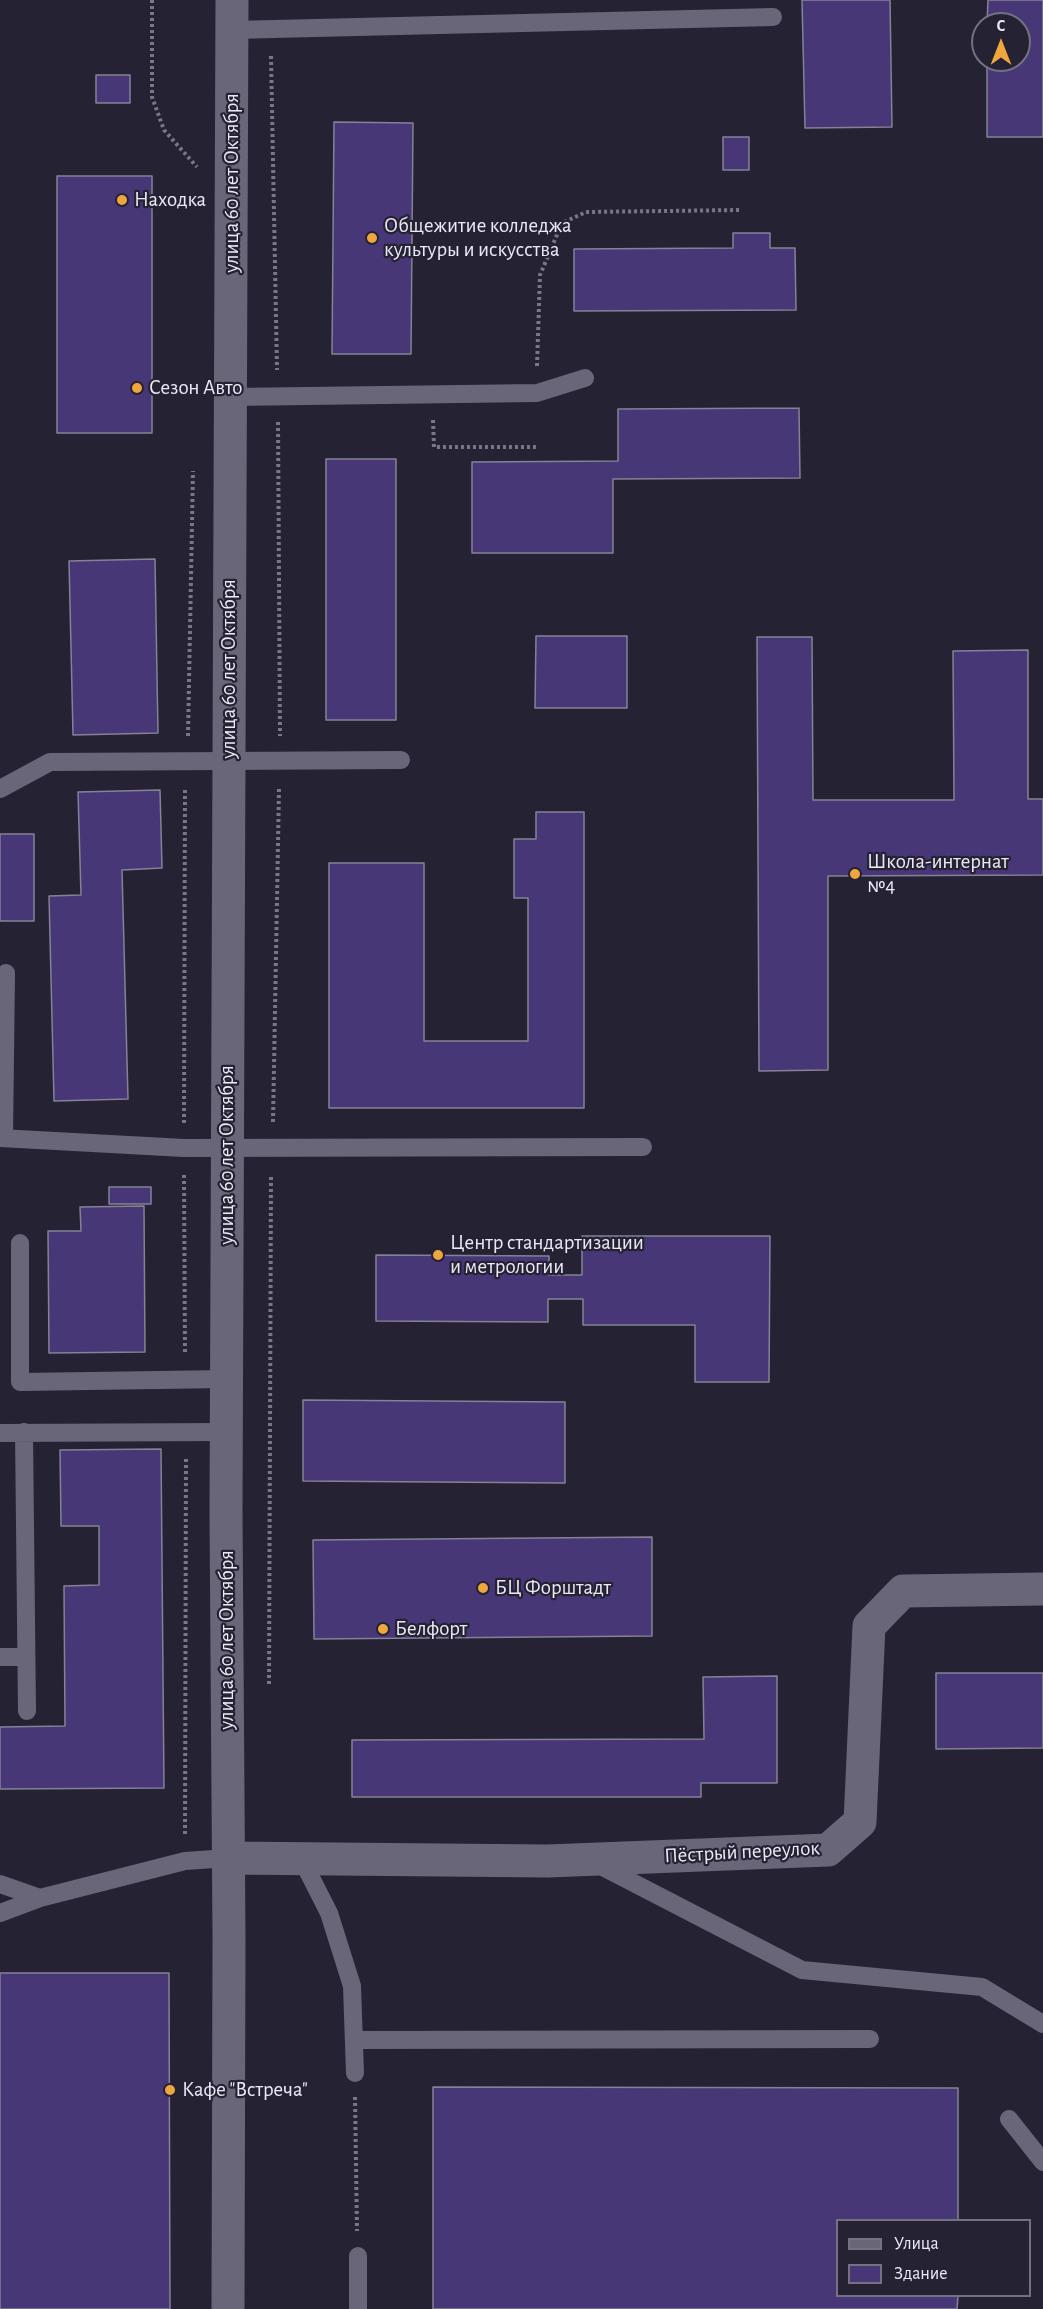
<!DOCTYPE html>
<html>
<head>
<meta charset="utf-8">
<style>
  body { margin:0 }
  #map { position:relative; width:1043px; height:2309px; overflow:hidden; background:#252233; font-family:"Alegreya Sans",sans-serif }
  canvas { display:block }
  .legend { position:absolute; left:836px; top:2219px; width:195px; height:78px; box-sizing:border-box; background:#252233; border:2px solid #747281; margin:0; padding:8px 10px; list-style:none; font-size:18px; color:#ebe9f5 }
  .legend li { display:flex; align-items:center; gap:12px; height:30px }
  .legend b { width:30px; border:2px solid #747281 }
  .north { position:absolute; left:971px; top:12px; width:60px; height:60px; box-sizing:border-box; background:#252233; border:2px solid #747281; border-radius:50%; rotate:0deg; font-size:16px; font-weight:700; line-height:24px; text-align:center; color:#ebe9f5 }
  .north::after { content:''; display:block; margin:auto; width:21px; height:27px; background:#efa73d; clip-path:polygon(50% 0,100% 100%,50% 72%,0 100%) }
</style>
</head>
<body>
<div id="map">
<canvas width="1043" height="2309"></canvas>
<ul class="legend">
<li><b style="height:8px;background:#696679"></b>Улица</li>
<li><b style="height:16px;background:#473777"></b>Здание</li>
</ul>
<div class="north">С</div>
</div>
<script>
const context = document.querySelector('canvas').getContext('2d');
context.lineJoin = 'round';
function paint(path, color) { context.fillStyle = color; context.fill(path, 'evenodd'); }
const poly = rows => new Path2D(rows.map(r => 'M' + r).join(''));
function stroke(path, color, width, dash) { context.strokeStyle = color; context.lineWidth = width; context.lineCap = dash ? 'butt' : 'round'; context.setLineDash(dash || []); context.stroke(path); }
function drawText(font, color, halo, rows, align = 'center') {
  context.font = font + ' "Alegreya Sans",sans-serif'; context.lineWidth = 4.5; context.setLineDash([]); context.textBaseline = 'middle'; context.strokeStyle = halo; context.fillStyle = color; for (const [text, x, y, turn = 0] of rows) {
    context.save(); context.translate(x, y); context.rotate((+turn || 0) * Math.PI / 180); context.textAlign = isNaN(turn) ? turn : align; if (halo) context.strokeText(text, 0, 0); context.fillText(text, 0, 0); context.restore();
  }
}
const building = poly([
  [802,0,890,0,892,127,805,128,802,0],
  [988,0,1043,0,1043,137,987,137,987,60,1019,60,1019,24,987,24,988,0],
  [96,75,130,75,130,103,96,103,96,75],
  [334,122,413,123,411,354,332,354,334,122],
  [723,137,749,137,749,170,723,170,723,137],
  [57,176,152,176,152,433,57,433,57,176],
  [733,233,770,233,770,248,795,248,796,310,574,311,574,249,733,248,733,233],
  [799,408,800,478,613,479,613,553,472,553,472,462,618,461,618,409,799,408],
  [326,459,396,459,396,720,326,720,326,459],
  [155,559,158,733,73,735,69,561,155,559],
  [536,636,627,636,627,708,535,708,536,636],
  [757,637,812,637,813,800,954,800,953,651,1028,650,1028,799,1043,799,1043,875,828,876,828,1070,759,1071,757,637],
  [160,790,162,868,122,870,128,1099,54,1101,49,896,81,895,78,792,160,790],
  [536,812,584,812,584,1108,329,1108,329,863,424,863,424,1041,528,1041,528,898,514,898,514,839,536,839,536,812],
  [0,834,34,834,34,921,0,921,0,834],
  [109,1187,151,1187,151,1204,109,1204,109,1187],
  [144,1206,145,1352,49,1353,48,1231,81,1231,80,1207,144,1206],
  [582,1236,770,1236,769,1382,695,1382,695,1325,583,1325,583,1299,548,1299,548,1322,376,1321,376,1255,549,1256,549,1275,582,1275,582,1236],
  [303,1400,565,1402,565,1483,303,1481,303,1400],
  [161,1449,164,1788,0,1789,0,1727,65,1726,64,1586,99,1585,99,1526,61,1526,60,1450,161,1449],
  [652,1537,652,1636,314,1639,313,1540,652,1537],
  [936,1673,1043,1673,1043,1748,936,1749,936,1673],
  [777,1676,777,1783,701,1783,701,1797,352,1797,352,1740,704,1739,703,1677,777,1676],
  [0,1973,169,1973,170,2309,0,2309,0,1973],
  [433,2087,958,2088,958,2220,838,2220,838,2296,958,2296,957,2309,433,2309,433,2087]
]);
const path = poly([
  [152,0,152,97,164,130,197,167],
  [271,56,277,370],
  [537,366,540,275,562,223,586,212,741,210],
  [433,420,434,447,539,447],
  [278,422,280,736],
  [188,736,193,471],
  [273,1122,279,788],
  [184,1123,185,788],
  [184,1175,185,1354],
  [269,1684,271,1175],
  [185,1834,186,1457],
  [355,2097,357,2231]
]);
const lane = poly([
  [232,30,773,17],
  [231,397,537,393,585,378],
  [0,789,50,762,401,760],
  [0,1138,184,1148,643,1147],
  [4,1138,6,973],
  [20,1243,20,1382,226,1379],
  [24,1432,27,1711],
  [0,1433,226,1432],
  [0,1657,26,1657],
  [302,1860,329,1913,352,1986,355,2073],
  [597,1864,802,1970,982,1987,1043,2024],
  [0,1884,40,1898,185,1861,229,1858],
  [0,1913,40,1898],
  [355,2040,870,2039],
  [1009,2119,1043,2162],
  [358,2256,358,2309]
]);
const street = poly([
  [229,1858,548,1861,828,1850,860,1822,869,1626,903,1591,1043,1589],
  [228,2309,229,1938,226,1512,232,0]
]);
const markers = [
  [122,200,6,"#efa73d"],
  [372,238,6,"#efa73d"],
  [137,388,6,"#efa73d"],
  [855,874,6,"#efa73d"],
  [438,1255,6,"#efa73d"],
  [483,1588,6,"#efa73d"],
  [383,1629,6,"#efa73d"],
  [170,2090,6,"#efa73d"]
];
const streetNames = [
  ["улица 60 лет Октября",232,183,-90],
  ["улица 60 лет Октября",229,669,-90],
  ["улица 60 лет Октября",227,1155,-90],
  ["улица 60 лет Октября",227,1640,-90],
  ["Пёстрый переулок",742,1852,-3]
];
const poiNames = [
  ["Находка",134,200],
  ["Общежитие колледжа",384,226],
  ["культуры и искусства",384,250],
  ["Сезон Авто",149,388],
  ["Школа-интернат",867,862],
  ["№4",867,886],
  ["Центр стандартизации",450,1243],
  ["и метрологии",450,1267],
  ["БЦ Форштадт",495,1588],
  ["Белфорт",395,1629],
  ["Кафе \"Встреча\"",182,2090]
];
paint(building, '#473777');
stroke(building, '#858296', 1.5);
stroke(path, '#797786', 4, [3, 3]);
stroke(lane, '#696679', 18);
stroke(street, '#696679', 33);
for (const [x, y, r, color] of markers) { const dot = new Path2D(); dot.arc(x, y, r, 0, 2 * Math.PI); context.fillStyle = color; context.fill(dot); stroke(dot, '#252233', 2); }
drawText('21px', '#ebe9f5', '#252233', streetNames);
drawText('21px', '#ebe9f5', '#252233', poiNames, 'left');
</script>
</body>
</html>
